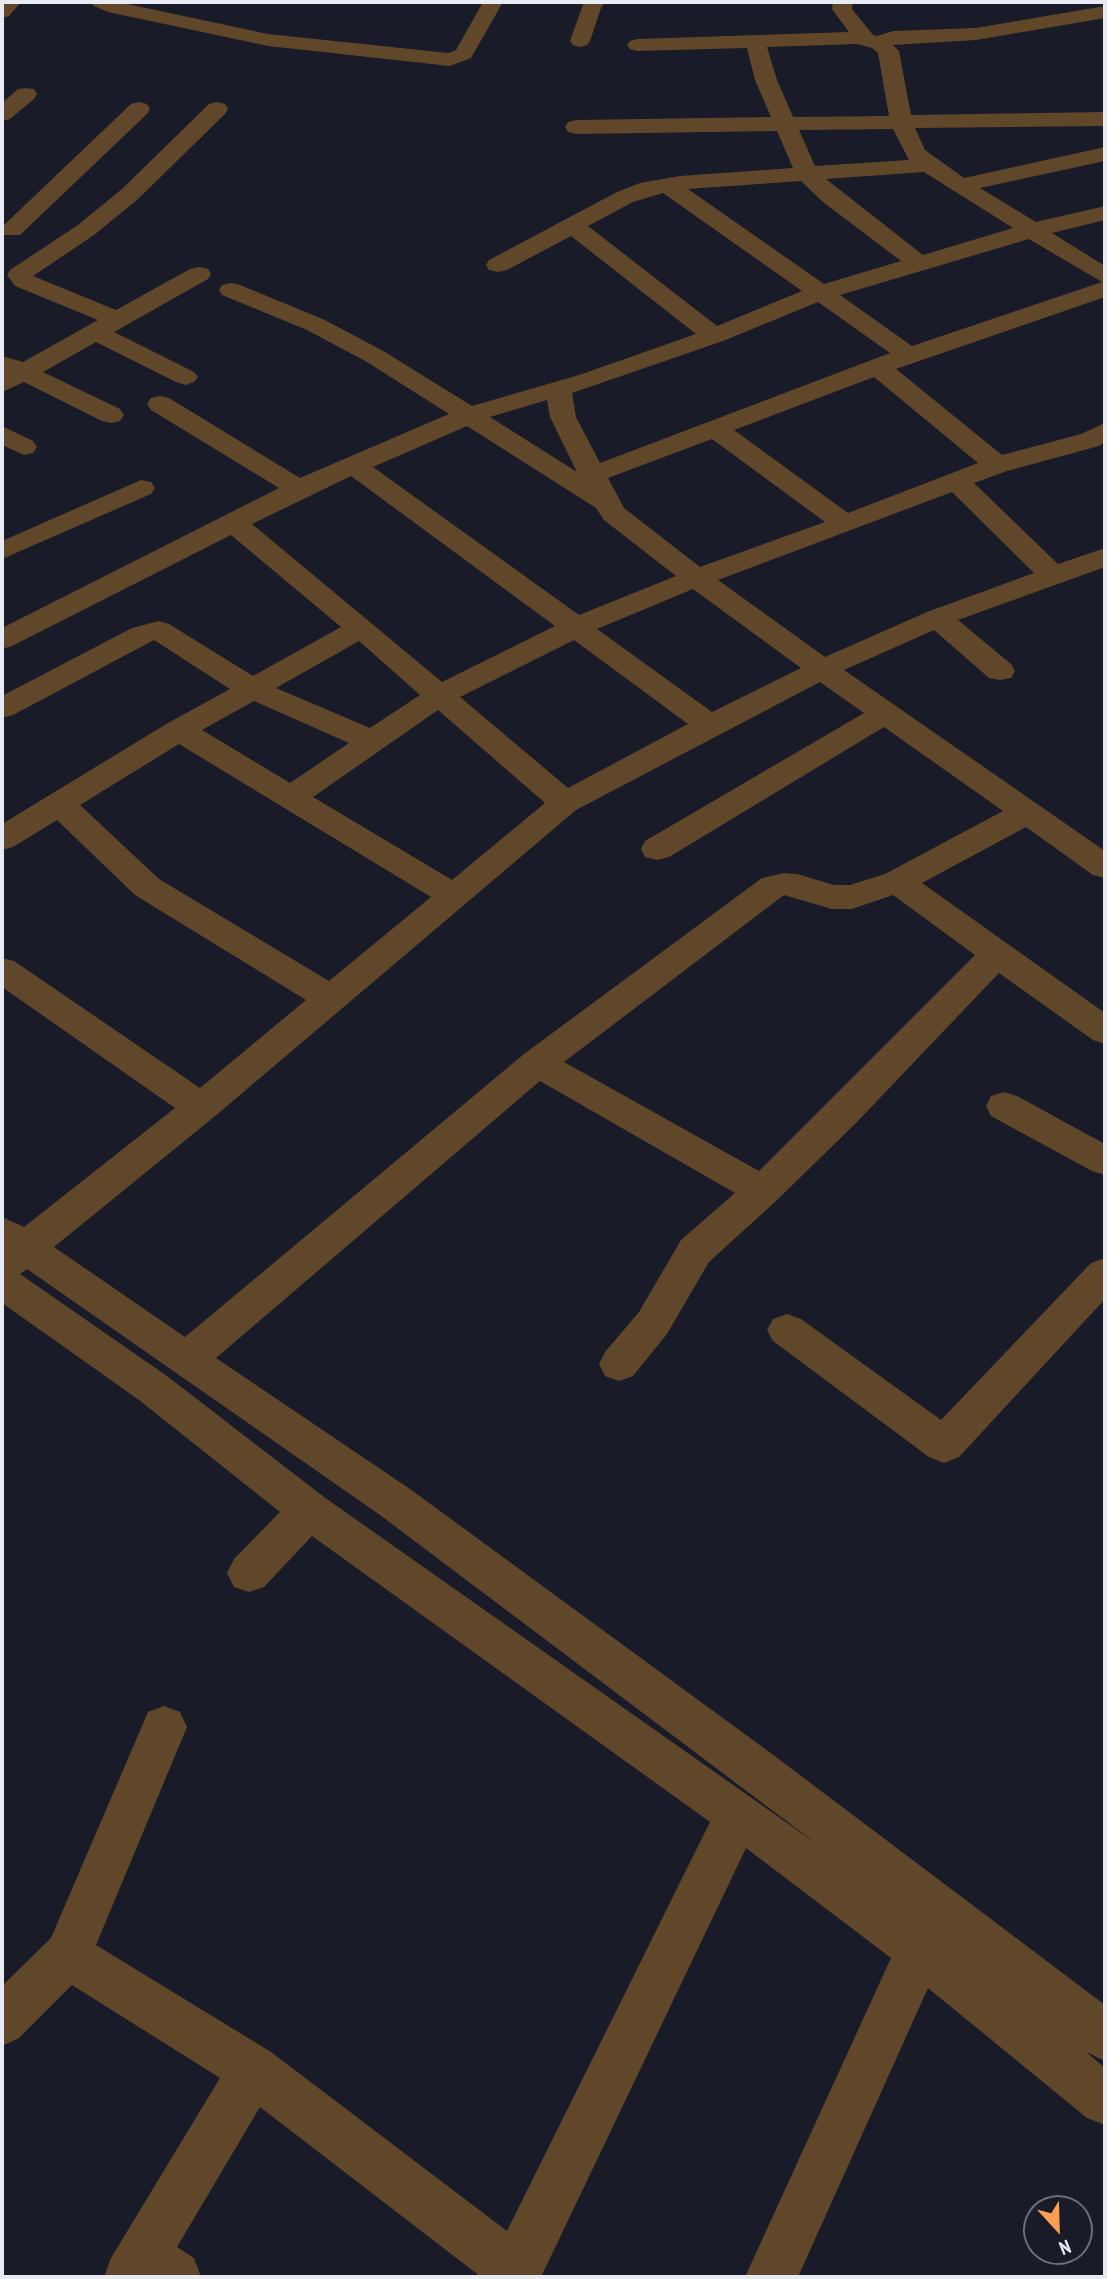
<!DOCTYPE html>
<html>
<head>
<meta charset="utf-8">
<style>
  body { margin:0 }
  #map { position:relative; width:1107px; height:2279px; overflow:hidden; background:#191b28; font-family:"PT Sans Narrow",sans-serif }
  canvas { display:block }
  .frame { position:absolute; inset:0; border:4px solid #e9ebf4; pointer-events:none }
  .north { position:absolute; left:1023px; top:2195px; width:70px; height:70px; box-sizing:border-box; background:#191b28; border:2px solid #6c6e7a; border-radius:50%; rotate:158deg; font-size:19px; font-weight:700; line-height:28px; text-align:center; color:#e9ebf4 }
  .north::after { content:''; display:block; margin:auto; width:24px; height:32px; background:#fa9f4f; clip-path:polygon(50% 0,100% 100%,50% 72%,0 100%) }
</style>
</head>
<body>
<div id="map">
<canvas width="1107" height="2279"></canvas>
<div class="frame"></div>
<div class="north">N</div>
</div>
<script>
const context = document.querySelector('canvas').getContext('2d');
context.lineJoin = 'round';
const poly = rows => new Path2D(rows.map(r => 'M' + r).join(''));
function paint(path, color) { context.fillStyle = color; context.fill(path, 'evenodd'); }
const minor = poly([
  [2,2,21,2,9,16,2,18,2,2],
  [91,2,118,2,268,34,448,53,456,50,483,2,503,2,471,58,450,66,268,46,108,12,94,6,91,2],
  [584,2,605,2,601,8,590,41,587,45,580,47,573,45,570,41,584,2],
  [833,2,853,2,852,9,873,35,877,36,893,31,976,28,1105,6,1105,18,976,40,893,45,899,51,911,115,1105,112,1105,126,915,128,925,150,964,178,1105,147,1105,161,980,188,1036,222,1105,206,1105,220,1052,233,1105,266,1105,297,896,369,1002,455,1081,434,1105,423,1105,442,1099,446,1007,471,974,483,1058,564,1105,548,1105,567,958,620,1011,664,1015,671,1011,678,1000,680,989,678,934,630,844,670,1105,851,1105,878,1093,875,1026,827,922,883,1105,1013,1105,1044,1093,1040,999,973,856,1123,776,1201,709,1262,667,1334,633,1376,619,1381,605,1376,599,1364,605,1352,639,1312,681,1240,735,1193,540,1081,216,1358,410,1489,772,1754,1105,2005,1105,2061,1086,2052,1105,2068,1105,2125,1087,2118,928,1988,798,2277,745,2277,891,1958,746,1848,541,2277,481,2277,260,2107,177,2247,194,2258,201,2277,104,2277,111,2258,220,2078,72,1985,19,2038,2,2046,2,1986,51,1938,148,1712,164,1706,180,1712,187,1727,96,1945,271,2052,507,2231,710,1822,312,1536,264,1587,249,1592,234,1587,227,1573,234,1559,280,1512,139,1400,2,1303,2,1217,24,1227,175,1108,2,987,2,958,14,961,200,1088,306,1000,135,895,57,820,13,847,2,850,2,824,168,723,230,689,154,640,13,715,2,718,2,696,132,628,159,621,169,624,253,676,341,627,231,535,12,646,2,649,2,628,279,488,151,410,147,404,151,398,160,396,169,398,300,478,449,414,367,362,307,330,222,295,219,290,222,285,231,283,240,285,325,320,385,352,472,406,579,375,696,334,571,236,507,270,498,272,489,270,486,265,489,260,617,192,640,183,680,176,793,168,777,131,576,134,568,132,565,127,568,122,576,120,771,117,755,80,747,48,637,51,630,49,627,45,630,41,637,39,849,32,832,9,833,2],
  [857,44,872,48,878,53,889,116,793,117,777,80,767,47,857,44],
  [893,129,909,160,815,166,799,130,893,129],
  [924,172,1013,228,923,255,826,179,924,172],
  [801,181,823,202,901,261,824,284,688,189,801,181],
  [663,193,802,291,717,326,588,226,633,202,663,193],
  [1029,239,1102,282,912,346,840,295,1029,239],
  [818,302,890,353,600,463,576,417,572,393,723,341,818,302],
  [874,377,978,463,848,513,734,430,874,377],
  [547,400,550,417,577,472,490,417,547,400],
  [467,426,596,508,604,520,676,576,579,615,373,467,467,426],
  [712,439,825,522,700,567,624,508,608,478,712,439],
  [351,476,555,626,442,682,252,524,351,476],
  [952,492,1034,573,927,612,825,657,718,580,952,492],
  [693,589,801,668,712,712,597,629,693,589],
  [574,640,688,724,568,788,460,697,574,640],
  [359,641,420,695,370,728,276,688,359,641],
  [820,682,864,713,645,841,641,849,645,857,657,860,669,857,884,727,1003,811,885,874,850,885,834,885,797,874,784,873,762,878,524,1054,185,1337,54,1247,214,1117,576,810,820,682],
  [254,701,349,743,290,783,202,730,254,701],
  [438,710,545,803,452,880,313,797,438,710],
  [179,744,431,897,329,981,159,879,80,805,179,744],
  [784,895,832,909,852,909,893,895,975,955,759,1171,564,1062,784,895],
  [27,1269,380,1515,817,1844,324,1497,167,1376,20,1274,27,1269],
  [26,88,34,89,37,94,34,99,10,119,2,121,2,103,18,89,26,88],
  [139,102,147,104,150,109,147,114,20,235,4,235,4,225,131,104,139,102],
  [217,102,225,104,228,109,225,114,138,199,94,235,33,276,116,310,190,269,199,267,208,269,211,274,208,279,114,332,194,372,198,377,194,382,185,385,176,382,96,342,43,372,120,409,124,415,120,421,111,423,102,421,24,382,2,392,4,372,2,356,23,362,98,320,15,286,7,275,10,270,78,225,122,189,209,104,217,102],
  [2,426,33,441,37,447,33,453,24,455,2,445,2,426],
  [141,480,151,482,155,488,151,494,2,559,2,541,141,480],
  [1004,1092,1017,1096,1105,1144,1105,1175,1092,1171,991,1116,986,1106,991,1096,1004,1092],
  [1105,1258,1105,1299,959,1457,944,1463,929,1457,773,1341,767,1330,773,1319,787,1314,801,1319,941,1420,1091,1263,1105,1258]
]);
paint(minor, '#60472a');
</script>
</body>
</html>
